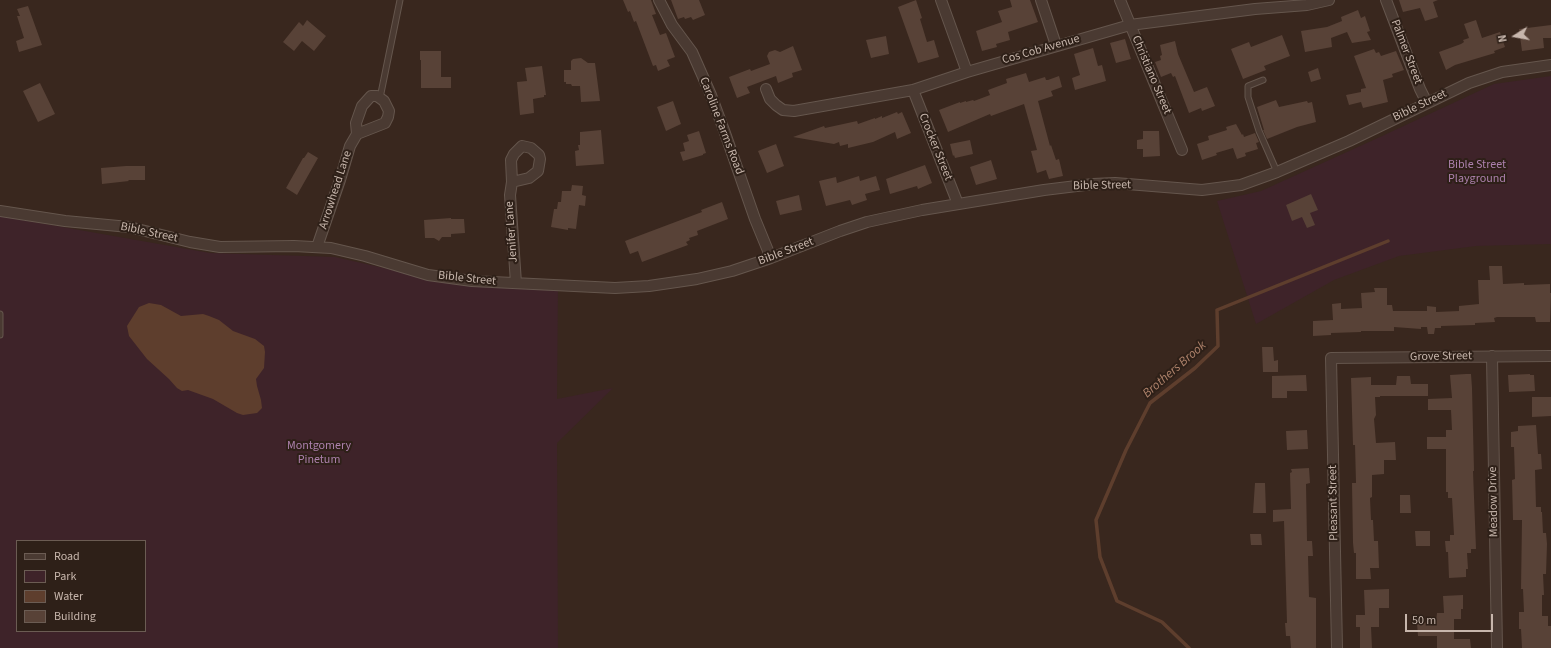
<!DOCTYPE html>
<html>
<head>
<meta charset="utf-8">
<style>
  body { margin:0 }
  #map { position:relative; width:1551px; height:648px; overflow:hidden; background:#39271e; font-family:"Source Sans 3",sans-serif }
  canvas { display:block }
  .legend { position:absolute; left:16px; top:540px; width:130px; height:92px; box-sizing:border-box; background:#2e2018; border:1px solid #6b5c53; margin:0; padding:5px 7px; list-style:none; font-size:12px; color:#c7b6ac }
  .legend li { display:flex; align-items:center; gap:8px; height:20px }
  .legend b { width:20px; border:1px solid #6b5c53 }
  .north { position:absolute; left:1495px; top:16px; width:40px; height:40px; -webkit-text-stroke:3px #2e2018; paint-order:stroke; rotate:259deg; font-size:11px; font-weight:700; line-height:16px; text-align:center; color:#c7b6ac }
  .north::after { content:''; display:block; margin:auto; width:14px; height:18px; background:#c7b6ac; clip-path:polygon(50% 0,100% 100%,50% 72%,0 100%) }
  .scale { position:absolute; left:1405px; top:614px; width:88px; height:18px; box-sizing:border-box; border:2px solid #c7b6ac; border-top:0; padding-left:5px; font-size:12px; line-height:14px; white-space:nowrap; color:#c7b6ac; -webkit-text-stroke:3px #2e2018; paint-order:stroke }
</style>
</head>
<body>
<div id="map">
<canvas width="1551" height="648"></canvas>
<ul class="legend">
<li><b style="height:5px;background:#4a3a32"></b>Road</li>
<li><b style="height:11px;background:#3e2329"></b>Park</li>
<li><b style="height:11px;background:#5e3e2d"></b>Water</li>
<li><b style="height:11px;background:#584237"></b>Building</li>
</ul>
<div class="north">N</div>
<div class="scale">50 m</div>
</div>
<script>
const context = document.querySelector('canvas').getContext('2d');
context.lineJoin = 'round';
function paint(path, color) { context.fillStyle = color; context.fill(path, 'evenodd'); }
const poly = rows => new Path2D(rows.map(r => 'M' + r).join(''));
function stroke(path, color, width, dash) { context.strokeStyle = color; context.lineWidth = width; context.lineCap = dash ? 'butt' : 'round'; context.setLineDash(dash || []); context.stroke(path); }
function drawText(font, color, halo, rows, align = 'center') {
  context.font = font + ' "Source Sans 3",sans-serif'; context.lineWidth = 4; context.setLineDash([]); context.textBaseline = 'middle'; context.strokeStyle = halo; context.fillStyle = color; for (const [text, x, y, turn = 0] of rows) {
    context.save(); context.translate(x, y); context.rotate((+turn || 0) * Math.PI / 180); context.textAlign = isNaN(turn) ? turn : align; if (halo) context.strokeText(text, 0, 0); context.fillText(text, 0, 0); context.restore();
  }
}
const green = poly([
  [1551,76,1551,244,1476,246,1399,256,1334,280,1256,324,1217,201,1261,191,1380,137,1494,84],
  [0,216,210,253,335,257,428,278,558,284,557,399,613,388,557,443,558,648,0,648],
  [17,541,145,541,145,631,17,631]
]);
const water = poly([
  [149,303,161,305,181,316,203,314,209,316,219,320,233,331,255,339,264,346,265,352,264,368,256,379,257,386,261,400,262,408,257,413,243,415,237,413,213,399,188,390,182,391,177,388,169,379,147,359,129,336,127,326,139,307]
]);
const stream = poly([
  [1189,648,1162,622,1117,601,1100,557,1096,520,1126,450,1150,403,1195,368,1218,346,1217,310,1388,241]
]);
const building = poly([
  [623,0,651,0,656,14,652,15,660,35,666,33,675,57,667,60,670,66,658,71,656,65,653,66,636,21,634,22,630,11,628,12],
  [671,0,699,0,705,15,693,20,691,17,685,19,684,17,678,19],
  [916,0,922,18,920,19,927,42,934,40,939,57,918,63,898,7],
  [1010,0,1030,0,1038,22,1008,32,1010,40,996,44,997,47,982,51,976,31,1002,22,998,11,1012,7],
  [1399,0,1438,0,1433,2,1438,17,1425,21,1420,8,1403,12],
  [28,6,42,45,19,52,16,41,24,38,17,16,20,16,17,9],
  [1358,10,1361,18,1365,16,1370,31,1367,32,1371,40,1352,43,1347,32,1331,38,1332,47,1305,52,1301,31,1327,27,1342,21,1341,17],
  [307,20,326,36,314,51,302,41,294,51,283,42,299,22,303,26],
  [1476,20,1482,38,1500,32,1505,47,1494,51,1495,53,1455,65,1446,70,1439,52,1461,44,1464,42,1463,40,1469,38,1464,24],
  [1551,25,1551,38,1543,38,1544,48,1522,51,1519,29],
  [1282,35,1290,56,1264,66,1266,70,1243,79,1231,49,1249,42,1251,47],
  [886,36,889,54,871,58,866,40],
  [1125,39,1131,59,1116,63,1110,43],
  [1175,41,1178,54,1194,92,1207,87,1215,106,1202,111,1201,108,1189,113,1175,76,1173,77,1171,73,1161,77,1155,62,1161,60,1160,56,1162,55,1160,45],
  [793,46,802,70,792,73,793,77,778,83,776,76,747,87,750,93,737,98,729,77,750,69,751,71,770,64,767,56,769,52,775,50,780,52],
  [1093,48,1098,66,1102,65,1106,81,1075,90,1072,78,1080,75,1074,54],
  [1374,49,1376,53,1379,52,1381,56,1396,51,1404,70,1392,74,1393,77,1383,80,1388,102,1363,108,1361,102,1349,105,1346,95,1361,92,1361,89,1366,88,1354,56],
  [420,51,441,51,441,77,451,77,451,88,421,88,421,60,420,60],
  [581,58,588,63,595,63,600,101,581,102,580,86,572,86,571,84,566,84,566,82,564,82,564,70,571,70,571,61,573,59],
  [542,66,546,95,544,95,544,97,533,99,534,113,520,115,517,82,527,81,525,68],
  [1318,68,1321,79,1311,82,1308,72],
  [1026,73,1029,82,1045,77,1046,80,1048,80,1059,76,1062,87,1051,91,1053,96,1038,101,1050,146,1051,145,1056,160,1059,159,1063,176,1049,179,1046,170,1037,173,1031,151,1037,150,1024,104,991,116,990,114,948,132,939,110,960,102,960,103,966,101,966,102,973,100,974,101,990,95,988,90,1007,83,1006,79],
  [40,83,55,114,38,122,23,91],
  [1276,100,1279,107,1307,101,1308,103,1312,102,1316,122,1297,127,1267,139,1263,130,1264,130,1257,107],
  [673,101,681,124,666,131,657,107],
  [897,112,898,114,902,112,911,133,897,139,895,132,873,142,848,148,848,144,840,146,839,142,834,144,793,137,824,126,825,128,857,121,858,124,875,118,875,119,882,116,882,118],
  [1236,124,1242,135,1243,134,1244,137,1255,133,1259,142,1256,143,1258,149,1245,153,1246,156,1237,159,1233,148,1216,153,1217,155,1202,160,1197,144,1209,140,1208,136,1227,130,1226,127],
  [601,130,604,164,576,166,575,151,579,150,578,145,580,145,580,132],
  [699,131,706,153,703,154,703,155,683,161,680,152,685,151,683,143,689,141,687,135],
  [1143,131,1159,131,1160,156,1143,157,1143,149,1137,149,1137,140,1143,139],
  [970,140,973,154,955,158,954,155,953,156,950,144],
  [776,144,784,166,767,173,758,151],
  [308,152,318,158,297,195,286,188,303,158,304,158],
  [991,160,997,179,976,185,970,167],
  [925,165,932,183,918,189,917,186,890,194,886,179],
  [126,166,145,166,145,180,128,180,129,181,102,184,101,168],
  [859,176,860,181,876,176,880,190,865,194,867,200,852,205,850,200,826,206,819,181,836,177,837,183],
  [572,185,583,186,582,195,586,196,585,206,579,205,576,229,568,228,568,230,551,227,554,209,557,209,558,202,561,202,562,191,571,191],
  [1311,194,1318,210,1310,213,1315,225,1307,228,1302,217,1292,221,1286,205],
  [799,195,802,210,780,215,776,201],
  [722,202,728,219,697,231,698,235,689,238,690,240,686,242,688,245,642,262,638,251,630,254,625,241,702,212,701,210],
  [451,218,451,219,464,219,465,233,451,234,451,237,442,237,439,241,434,238,425,238,424,220],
  [1489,266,1502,266,1503,284,1524,283,1524,285,1550,284,1550,293,1551,293,1550,322,1536,322,1535,317,1497,317,1494,318,1495,322,1475,323,1475,325,1441,326,1441,328,1435,328,1434,334,1428,334,1427,327,1421,327,1421,329,1394,327,1394,331,1361,331,1361,332,1331,333,1331,335,1313,336,1313,321,1333,320,1332,304,1341,303,1341,309,1362,308,1361,293,1375,292,1374,288,1387,288,1387,305,1392,305,1393,311,1427,311,1427,306,1436,307,1436,312,1459,311,1459,306,1479,304,1478,280,1490,280],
  [1262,347,1273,347,1274,361,1278,360,1278,372,1263,372],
  [1466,374,1471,374,1472,388,1474,471,1473,471,1476,549,1471,549,1471,553,1467,553,1468,569,1466,569,1466,577,1449,578,1448,552,1446,552,1445,541,1450,541,1450,535,1454,535,1452,498,1448,498,1448,492,1446,492,1446,449,1427,449,1427,437,1446,437,1446,430,1452,430,1451,410,1428,410,1428,399,1452,398,1450,375],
  [1530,374,1530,375,1534,375,1535,391,1509,392,1508,375],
  [1306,375,1307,391,1287,391,1287,398,1272,398,1272,376],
  [1397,376,1410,376,1411,384,1428,384,1428,396,1380,396,1380,397,1375,397,1376,415,1374,419,1376,443,1395,442,1396,460,1384,460,1384,474,1372,475,1372,497,1370,498,1371,520,1373,520,1374,541,1378,541,1379,568,1370,568,1371,579,1356,579,1356,553,1354,553,1353,543,1352,483,1356,483,1355,445,1353,445,1351,378,1371,377,1371,385,1396,385],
  [1532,397,1551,397,1551,416,1532,417],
  [1536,425,1538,454,1541,454,1542,469,1535,470,1536,507,1541,507,1541,512,1542,512,1543,533,1546,533,1547,544,1546,574,1543,574,1544,595,1542,595,1542,616,1548,616,1548,626,1551,626,1551,648,1522,648,1521,629,1519,629,1519,612,1524,612,1523,589,1521,589,1522,520,1513,520,1512,480,1515,479,1514,447,1511,447,1511,432,1518,431,1518,426],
  [1307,430,1308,449,1287,450,1286,431],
  [1309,468,1310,483,1306,484,1307,540,1307,541,1312,541,1313,556,1308,556,1309,597,1316,598,1316,648,1291,648,1290,636,1286,636,1285,623,1287,623,1284,521,1273,522,1273,510,1291,509,1290,473,1292,472,1291,469],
  [1255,483,1265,483,1266,513,1253,513],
  [1400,495,1410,495,1411,513,1400,513],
  [1415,531,1430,531,1430,546,1416,546],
  [1250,534,1261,534,1262,545,1251,545],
  [1389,589,1389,608,1379,608,1379,627,1371,627,1372,648,1360,648,1360,627,1356,627,1356,615,1365,615,1364,590],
  [1463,595,1463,609,1461,609,1461,619,1454,619,1454,639,1470,639,1471,648,1437,648,1437,636,1418,636,1417,623,1436,622,1437,613,1444,613,1443,596]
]);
const service = poly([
  [1263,80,1248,86,1248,97,1259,131,1277,172],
  [380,98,400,0],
  [0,314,0,335]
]);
const minor = poly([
  [659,0,672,25,692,52,711,95,725,133,755,219,771,258],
  [941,0,967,72],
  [1041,0,1056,45],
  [1120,0,1182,150],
  [1386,0,1420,89,1427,103],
  [766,89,770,99,776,105,783,110,794,111,913,90,967,72,1130,25,1255,9,1307,5,1329,0],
  [913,90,958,204],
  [512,182,529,178,538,171,540,159,539,155,531,148,522,146,514,154,511,160,512,182,510,195,516,283],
  [0,211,65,221,129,227,190,242,220,247,294,246,331,248,365,256,428,275,472,281,615,288,649,286,697,279,732,271,771,258,840,231,867,222,922,210,1044,190,1093,184,1115,183,1202,190,1241,185,1277,172,1349,141,1469,83,1502,72,1551,65],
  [317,247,340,180,350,146,357,134,356,123,362,106,371,96,377,96,384,101,389,111,388,117,385,123,357,134],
  [1492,356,1497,648],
  [1337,648,1331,358,1551,356]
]);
const streetNames = [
  ["Cos Cob Avenue",1041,50,-16],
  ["Palmer Street",1406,52,69],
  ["Christiano Street",1151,75,67],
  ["Bible Street",1420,106,-26],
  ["Caroline Farms Road",721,126,69],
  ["Crocker Street",935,147,68],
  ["Bible Street",1102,186,-1],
  ["Arrowhead Lane",336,190,-72],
  ["Jenifer Lane",512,232,-94],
  ["Bible Street",149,233,12],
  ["Bible Street",786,252,-21],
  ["Bible Street",467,279,6],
  ["Grove Street",1441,357,-1],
  ["Meadow Drive",1494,502,-91],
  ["Pleasant Street",1334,503,-91]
];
const parkNames = [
  ["Bible Street",1477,165],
  ["Playground",1477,179],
  ["Montgomery",319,446],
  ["Pinetum",319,460]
];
const waterNames = [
  ["Brothers Brook",1175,370,-41]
];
paint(green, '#3e2329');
paint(water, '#5e3e2d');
stroke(stream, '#5e3e2d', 3.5);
paint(building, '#584237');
stroke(service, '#65564d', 7);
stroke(minor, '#65564d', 12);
stroke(service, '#4a3a32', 5);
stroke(minor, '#4a3a32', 10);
drawText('12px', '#c7b6ac', '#2e2018', streetNames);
drawText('12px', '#ad81ad', '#2e2018', parkNames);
drawText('italic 13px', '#ad816a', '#2e2018', waterNames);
</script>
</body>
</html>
